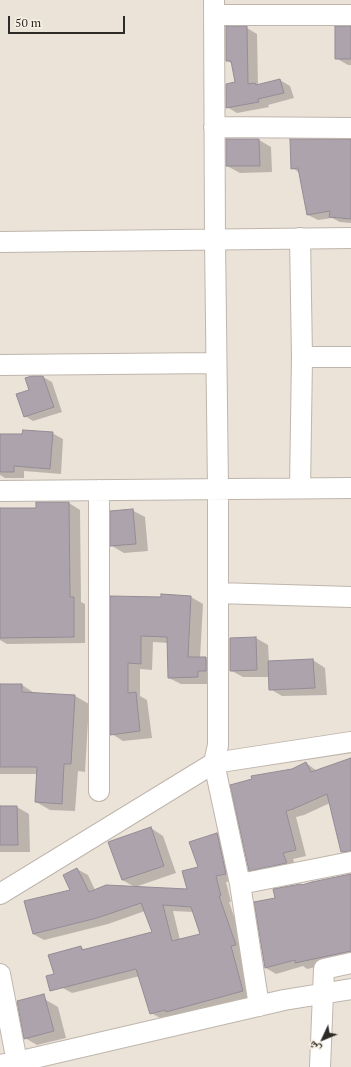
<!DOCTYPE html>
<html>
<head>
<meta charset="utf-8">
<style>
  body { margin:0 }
  #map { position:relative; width:351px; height:1067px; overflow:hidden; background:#ebe2d8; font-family:"PT Serif","Noto Naskh Arabic",serif }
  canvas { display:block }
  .north { position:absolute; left:303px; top:1019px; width:40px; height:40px; -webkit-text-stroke:3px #f8f0e5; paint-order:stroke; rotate:226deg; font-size:11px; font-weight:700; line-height:16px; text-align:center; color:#2e2a26 }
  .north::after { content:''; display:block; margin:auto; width:14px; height:18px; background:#2e2a26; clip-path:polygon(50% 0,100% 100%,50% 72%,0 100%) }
  .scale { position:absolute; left:8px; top:16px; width:117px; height:18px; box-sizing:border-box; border:2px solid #2e2a26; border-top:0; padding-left:5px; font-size:12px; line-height:14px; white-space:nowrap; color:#2e2a26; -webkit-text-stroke:3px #f8f0e5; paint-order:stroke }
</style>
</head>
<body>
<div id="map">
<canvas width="351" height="1067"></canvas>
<div class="north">ش</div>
<div class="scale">50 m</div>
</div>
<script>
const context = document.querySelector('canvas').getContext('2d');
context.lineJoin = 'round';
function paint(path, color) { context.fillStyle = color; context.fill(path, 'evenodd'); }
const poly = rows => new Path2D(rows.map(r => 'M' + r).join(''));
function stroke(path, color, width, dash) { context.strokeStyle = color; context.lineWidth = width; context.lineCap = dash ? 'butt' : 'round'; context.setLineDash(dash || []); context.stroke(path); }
const shadow = poly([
  [351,27,351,65,348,65,336,58],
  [247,28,257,34,258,86,280,80,290,86,294,98,268,105,269,107,237,113,227,107,236,83,232,64,227,60],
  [259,140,271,147,272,172,240,173,227,166],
  [351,140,351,223,340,222,332,218,318,220,308,215,300,173,292,168],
  [43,377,52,382,62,412,33,421,25,416,30,391],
  [52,433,63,439,61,474,24,471,24,478,5,478,0,475,0,435],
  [37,503,69,503,80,510,81,602,85,604,85,643,7,644,0,640,0,509,37,509],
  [132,510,145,517,148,551,124,553,112,546],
  [162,596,191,597,203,604,200,658,206,658,218,665,210,684,181,684,169,678,168,643,153,642,152,670,140,669,140,696,147,700,152,738,123,741,112,734,112,597,162,598],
  [256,638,268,645,269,662,313,660,325,668,327,695,282,696,270,689,270,677,243,677,230,670,230,639],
  [0,685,22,685,36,694,75,696,89,704,85,772,78,771,75,811,50,810,36,802,37,774,0,774],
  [351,759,351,806,330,803,304,815,296,817,306,856,293,859,297,869,260,876,250,870,306,763,317,771],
  [0,807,17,807,29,814,30,852,0,852],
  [351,813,351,857,342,852],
  [151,828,163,836,176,873,135,887,122,880],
  [217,834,228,840,236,880,226,882,231,902,229,902,246,951,254,997,162,1019,151,1013,140,976,72,993,61,987,81,947,85,950,153,932,145,911,108,924,44,940,33,934,72,891,77,869,88,875,95,890,188,890],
  [173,911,194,912,202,935,180,940],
  [351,875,351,959,307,969,303,966,276,974,266,968,276,899,303,886],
  [46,1000,58,1007,66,1038,37,1045,25,1038,20,1009]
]);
const building = poly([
  [226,26,247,26,248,84,255,83,256,85,280,79,284,93,258,99,259,102,226,108,226,84,235,82,231,61,226,61,226,26],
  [335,26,351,26,351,59,335,59,335,26],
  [226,139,259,139,260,166,226,166,226,139],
  [290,139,351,139,351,219,329,217,330,211,307,215,298,168,291,169,290,139],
  [32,376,43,376,54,407,24,417,16,394,29,390,25,378,32,376],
  [23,430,53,432,50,469,14,466,14,472,0,472,0,434,22,434,23,430],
  [36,502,69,502,70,597,74,597,74,637,0,638,0,508,36,508,36,502],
  [133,509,136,544,110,546,110,511,133,509],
  [161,594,191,596,188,657,206,657,206,671,198,671,198,677,168,678,167,637,141,636,141,664,128,663,128,693,136,692,140,731,110,735,110,596,161,597,161,594],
  [256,637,257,670,230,671,230,638,256,637],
  [313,659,315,688,269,690,268,661,313,659],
  [0,684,22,684,22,692,75,695,71,764,64,764,62,804,35,802,37,767,0,767,0,684],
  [351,758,351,851,341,852,327,794,293,809,286,811,296,850,283,853,287,863,249,871,230,785,252,779,251,776,292,769,306,762,311,772,351,758],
  [0,806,17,806,18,845,0,845,0,806],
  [151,827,164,866,122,880,108,842,151,827],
  [217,833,226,874,216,876,221,896,219,896,236,945,231,946,243,991,166,1012,165,1010,150,1014,136,969,50,991,46,976,54,974,48,955,81,946,82,950,152,932,141,903,97,918,33,934,24,901,70,890,63,875,77,868,89,892,106,885,187,889,182,871,198,867,189,842,217,833],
  [163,905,191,907,200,934,172,941,163,905],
  [351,874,351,951,295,963,295,960,265,968,254,902,275,898,273,889,301,884,302,885,312,882,351,874],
  [44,994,54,1031,24,1039,17,1001,44,994]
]);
const minor = poly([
  [214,0,215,239,218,489,218,745,214,763,240,884,259,1006],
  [214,15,351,15],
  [214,127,351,128],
  [0,242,351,238],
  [302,357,351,357],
  [0,365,216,363],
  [300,488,302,357,300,238],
  [99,490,99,791],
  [0,491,351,488],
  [218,593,351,597],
  [240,884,351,862],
  [0,894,214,763,351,742],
  [0,974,17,1062],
  [0,1065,17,1062,284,1000,351,989],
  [320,1067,324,969,351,963]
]);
paint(shadow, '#0003');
paint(building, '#aca3ad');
stroke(building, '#948b95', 1);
stroke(minor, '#beb6ac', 22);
stroke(minor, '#fff', 20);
</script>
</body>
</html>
